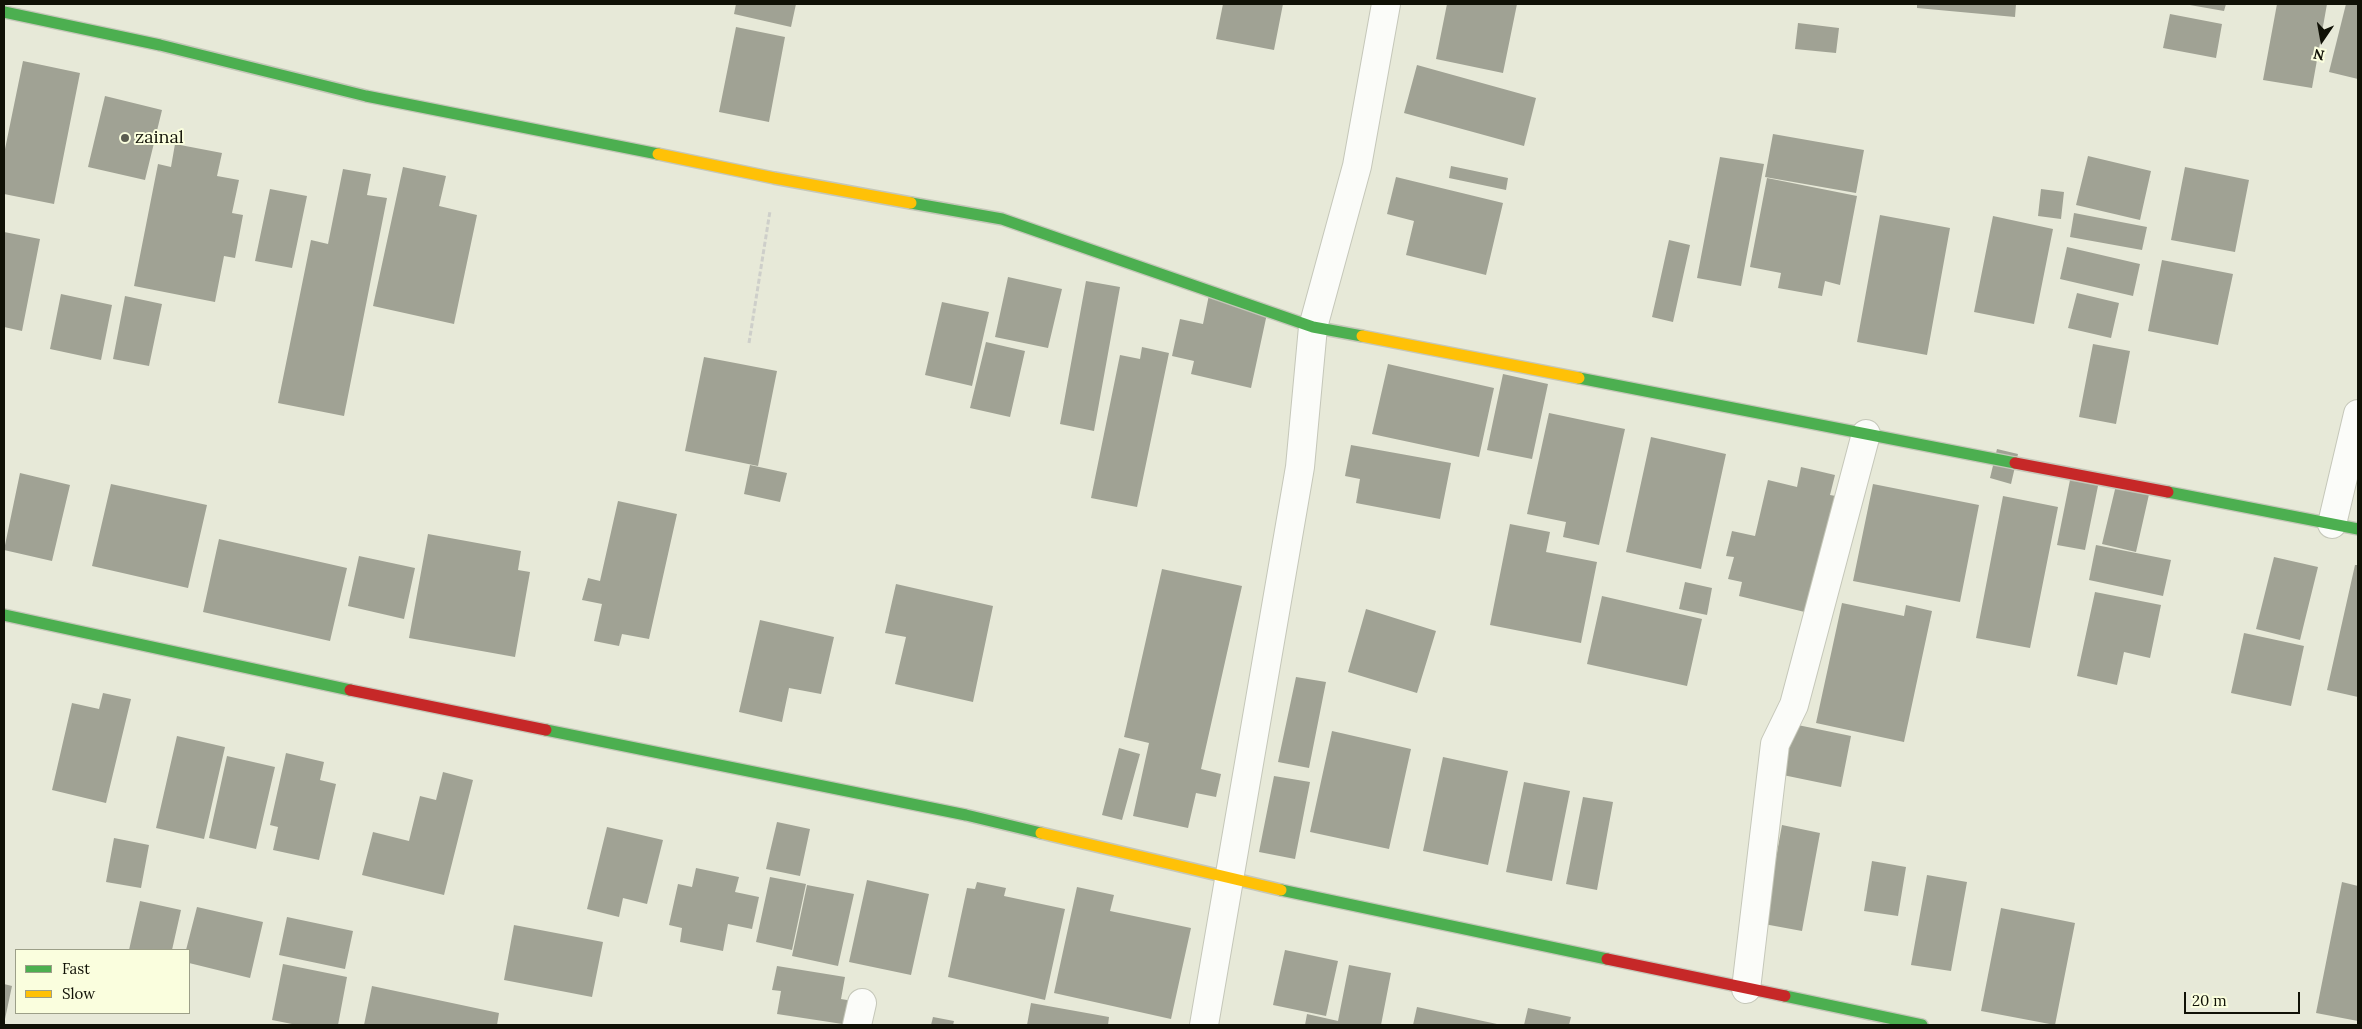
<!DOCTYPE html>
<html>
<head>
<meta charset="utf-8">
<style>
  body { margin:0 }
  #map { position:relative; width:2362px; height:1029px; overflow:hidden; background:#e7e9d8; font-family:Lora,serif }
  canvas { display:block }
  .frame { position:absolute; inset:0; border:5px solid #101106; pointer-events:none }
  .legend { position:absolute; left:15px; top:949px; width:175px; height:65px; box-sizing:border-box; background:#fafede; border:1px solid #9c9f88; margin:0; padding:6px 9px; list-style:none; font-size:15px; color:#101106 }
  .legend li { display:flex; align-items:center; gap:10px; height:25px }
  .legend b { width:25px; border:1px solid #9c9f88 }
  .north { position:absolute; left:2297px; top:15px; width:50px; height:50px; -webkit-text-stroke:4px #fafede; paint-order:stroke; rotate:192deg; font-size:14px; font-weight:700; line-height:20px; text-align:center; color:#101106 }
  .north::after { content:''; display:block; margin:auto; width:18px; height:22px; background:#101106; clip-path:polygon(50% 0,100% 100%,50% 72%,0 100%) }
  .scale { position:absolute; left:2184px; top:992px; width:116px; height:22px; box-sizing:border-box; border:2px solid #101106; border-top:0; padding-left:6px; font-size:15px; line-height:18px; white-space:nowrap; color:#101106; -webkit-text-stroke:4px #fafede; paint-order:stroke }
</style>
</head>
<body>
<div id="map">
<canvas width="2362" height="1029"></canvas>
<div class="frame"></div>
<ul class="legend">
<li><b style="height:6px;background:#4caf50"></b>Fast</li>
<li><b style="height:6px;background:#ffc107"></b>Slow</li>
</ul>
<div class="north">N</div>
<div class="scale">20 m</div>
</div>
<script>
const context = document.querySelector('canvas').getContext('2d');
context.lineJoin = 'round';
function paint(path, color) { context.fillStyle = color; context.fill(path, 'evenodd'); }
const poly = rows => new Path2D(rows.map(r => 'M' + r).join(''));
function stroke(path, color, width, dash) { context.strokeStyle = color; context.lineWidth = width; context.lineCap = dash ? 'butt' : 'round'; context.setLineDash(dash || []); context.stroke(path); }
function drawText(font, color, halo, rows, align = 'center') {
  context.font = font + ' Lora,serif'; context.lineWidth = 4; context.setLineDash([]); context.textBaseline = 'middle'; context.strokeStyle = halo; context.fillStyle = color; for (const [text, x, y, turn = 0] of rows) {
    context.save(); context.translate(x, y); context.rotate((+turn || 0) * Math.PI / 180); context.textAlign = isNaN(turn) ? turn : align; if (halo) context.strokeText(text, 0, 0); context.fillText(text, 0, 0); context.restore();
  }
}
const building = poly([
  [736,4,796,4,791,27,734,14],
  [1223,4,1283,4,1274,50,1216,39],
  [1447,4,1517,4,1503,73,1436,59],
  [1917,4,2016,4,2015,17,1917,8],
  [2184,4,2226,4,2224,11],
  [2277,4,2327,4,2312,88,2263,80],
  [2346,4,2358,4,2358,79,2329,72],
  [2170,14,2222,24,2216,58,2163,48],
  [1798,23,1839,28,1836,53,1795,49],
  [736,27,785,37,769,122,719,112],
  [23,61,80,73,54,204,4,194,4,154],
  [1417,65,1536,98,1524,146,1404,113],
  [105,96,162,110,145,180,88,167],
  [1773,134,1864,150,1856,193,1765,177],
  [175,144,222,153,217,176,239,180,232,213,243,215,235,258,224,256,215,302,134,286,158,164,171,167],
  [2088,156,2151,171,2140,220,2076,205],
  [1720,157,1764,164,1741,286,1697,278],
  [1451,166,1508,178,1506,190,1449,178],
  [403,167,446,176,439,206,477,215,454,324,373,306],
  [2185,167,2249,180,2235,252,2171,240],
  [343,169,371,174,367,195,387,198,344,416,278,403,311,240,328,244],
  [1396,177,1503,203,1486,275,1406,255,1414,221,1387,214],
  [1767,178,1857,196,1840,285,1825,281,1822,296,1778,288,1781,273,1750,267],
  [270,189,307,196,292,268,255,261],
  [2041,189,2064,192,2061,219,2038,216],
  [2074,213,2147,227,2142,250,2070,237],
  [1880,215,1950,228,1927,355,1857,342],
  [1993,216,2053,229,2034,324,1974,312],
  [4,232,40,239,22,331,4,327],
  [1669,240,1690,245,1673,322,1652,317],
  [2067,247,2140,264,2133,296,2060,279],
  [2162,260,2233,274,2218,345,2148,331],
  [1008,277,1062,289,1048,348,995,337],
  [1086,281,1120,287,1094,431,1060,424],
  [2077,293,2119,303,2111,338,2068,328],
  [61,294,112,305,101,360,50,349],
  [1209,295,1268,309,1251,388,1191,374,1194,361,1172,356,1180,319,1203,324],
  [125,296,162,304,149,366,113,359],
  [942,302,989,312,972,386,925,375],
  [986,342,1025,351,1010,417,970,408],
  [2093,344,2130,351,2116,424,2079,417],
  [1142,347,1169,353,1137,507,1091,498,1120,355,1140,359],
  [704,357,777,371,758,466,685,451],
  [1388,364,1494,388,1479,457,1372,434],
  [1503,374,1548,384,1532,459,1487,450],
  [1549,413,1625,429,1599,545,1563,537,1566,522,1527,514],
  [1651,437,1726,454,1701,569,1626,552],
  [1351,445,1451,463,1440,519,1356,503,1360,479,1345,476],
  [1997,449,2018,454,2011,484,1990,478],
  [750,465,787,473,780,502,744,494],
  [1801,467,1835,475,1830,495,1841,497,1813,614,1739,596,1742,582,1728,579,1734,557,1726,556,1732,531,1755,536,1768,480,1797,487],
  [2072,470,2100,476,2085,550,2057,545],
  [20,473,70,485,52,561,4,550],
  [2117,481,2150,490,2136,552,2102,544],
  [111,484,207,505,188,588,92,566],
  [1873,484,1979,505,1960,602,1853,581],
  [2003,496,2058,507,2030,648,1976,638],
  [618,501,677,514,649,639,622,634,619,646,594,641,602,604,582,600,588,578,600,581],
  [1510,524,1550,532,1546,552,1597,562,1581,643,1490,625],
  [428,534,521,551,518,570,530,572,515,657,409,638],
  [219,539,347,568,330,641,203,612],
  [2096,545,2171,560,2163,596,2089,580],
  [359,556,415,568,404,619,348,606],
  [2274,557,2318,567,2300,640,2256,629],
  [2355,565,2358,565,2358,697,2327,690],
  [1162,569,1242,586,1201,769,1221,774,1216,797,1196,793,1188,828,1133,816,1149,743,1124,737],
  [1685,582,1712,588,1707,615,1679,609],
  [896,584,993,606,973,702,895,684,906,637,885,633],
  [2095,592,2161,605,2150,658,2124,652,2117,685,2077,676],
  [1602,596,1702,619,1687,686,1587,664],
  [1842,603,1904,616,1906,605,1932,611,1904,742,1816,723],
  [1366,609,1436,631,1417,693,1348,672],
  [760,620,834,637,821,694,789,688,782,722,739,712],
  [2244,633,2304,646,2291,706,2231,693],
  [1296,677,1326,682,1309,768,1278,762],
  [103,693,131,699,106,803,52,790,72,703,99,709],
  [1788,723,1851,736,1841,787,1778,774],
  [1332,731,1411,749,1389,849,1310,832],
  [177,736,225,747,204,839,156,828],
  [1119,748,1140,754,1122,820,1102,815],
  [286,753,324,762,320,780,336,784,319,860,273,850,278,827,270,825],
  [227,756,275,767,256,849,209,838],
  [1443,757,1508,771,1488,865,1423,851],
  [443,772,473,780,444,895,362,875,373,832,409,841,420,796,436,800],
  [1274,776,1310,782,1295,859,1259,852],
  [1524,782,1570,791,1552,881,1506,872],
  [1583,797,1613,802,1597,890,1566,884],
  [777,822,810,829,800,876,766,869],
  [1782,825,1820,833,1802,931,1764,924],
  [607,827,663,840,647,904,623,898,619,917,587,909],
  [114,838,149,845,141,888,106,882],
  [1872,861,1906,867,1898,916,1864,911],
  [696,868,739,877,735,892,759,897,752,929,728,924,723,951,680,942,682,928,669,925,678,884,692,887],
  [1927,875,1967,882,1951,971,1911,965],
  [770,877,806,884,792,950,756,942],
  [867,880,929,894,911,975,849,962],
  [977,882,1006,888,1004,896,1065,909,1045,1000,948,977,967,888,975,889],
  [2342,882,2358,886,2358,1021,2316,1013],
  [807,885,854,894,838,966,792,956],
  [1077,887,1114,895,1110,911,1191,928,1171,1019,1054,993],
  [140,901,181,910,172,950,129,950],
  [197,907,263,922,250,978,189,963,189,950,186,950],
  [2001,908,2075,923,2055,1025,1981,1011],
  [287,917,353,931,345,969,279,955],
  [514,925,603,942,592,997,504,980],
  [1285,950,1338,961,1326,1016,1273,1005],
  [283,964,347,977,338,1025,297,1025,272,1020],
  [1349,965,1391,973,1381,1025,1305,1025,1307,1014,1338,1021],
  [777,966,845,977,841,999,853,1001,849,1025,777,1014,781,991,772,990],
  [4,984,12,986,5,1019,4,1019],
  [372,986,499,1013,497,1025,364,1025],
  [1031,1003,1109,1017,1108,1025,1027,1025],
  [1417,1007,1497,1024,1497,1025,1413,1025],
  [1528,1008,1571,1017,1569,1025,1524,1025],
  [933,1017,954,1021,953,1025,931,1025]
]);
const path = poly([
  [749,343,770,211]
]);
const street = poly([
  [2332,524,2358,414],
  [1746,989,1775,744,1794,705,1866,434],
  [857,1025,862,1003],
  [1204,1025,1300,467,1313,327,1357,166,1386,4]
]);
const fast = poly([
  [4,12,160,45,366,96,658,154],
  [911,203,1002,219,1313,327,1362,336],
  [1579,378,2015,463],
  [2168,492,2358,529],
  [4,615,350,690],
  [546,730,966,815,1041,833],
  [1281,890,1607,959],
  [1785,996,1922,1025]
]);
const slow = poly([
  [658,154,774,178,911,203],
  [1362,336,1579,378],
  [1041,833,1281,890]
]);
const jam = poly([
  [2015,463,2168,492],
  [350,690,546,730],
  [1607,959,1785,996]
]);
const markers = [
  [125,138,5,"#5b5d50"]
];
const poiNames = [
  ["zainal",135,138]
];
paint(building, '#a0a294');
stroke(street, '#c5c7b9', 30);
stroke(fast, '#c5c7b9', 14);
stroke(slow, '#c5c7b9', 14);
stroke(jam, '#c5c7b9', 14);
stroke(path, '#cecfca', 3, [5, 2.5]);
stroke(street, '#fbfcf9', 28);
stroke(fast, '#4caf50', 11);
stroke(slow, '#ffc107', 11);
stroke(jam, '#c62828', 11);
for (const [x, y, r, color] of markers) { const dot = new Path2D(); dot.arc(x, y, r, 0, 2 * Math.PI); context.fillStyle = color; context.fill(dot); stroke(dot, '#fafede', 2); }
drawText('18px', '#101106', '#fafede', poiNames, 'left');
</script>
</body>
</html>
